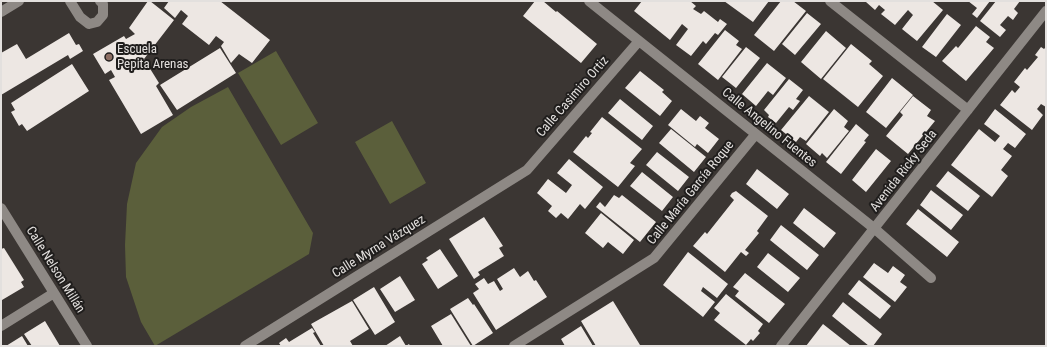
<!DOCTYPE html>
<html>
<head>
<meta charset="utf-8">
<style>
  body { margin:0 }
  #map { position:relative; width:1047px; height:347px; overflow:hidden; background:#3b3633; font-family:"Roboto Condensed",sans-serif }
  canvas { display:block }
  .frame { position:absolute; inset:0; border:2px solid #e3e0de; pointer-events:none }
</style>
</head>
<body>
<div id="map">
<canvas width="1047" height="347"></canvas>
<div class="frame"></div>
</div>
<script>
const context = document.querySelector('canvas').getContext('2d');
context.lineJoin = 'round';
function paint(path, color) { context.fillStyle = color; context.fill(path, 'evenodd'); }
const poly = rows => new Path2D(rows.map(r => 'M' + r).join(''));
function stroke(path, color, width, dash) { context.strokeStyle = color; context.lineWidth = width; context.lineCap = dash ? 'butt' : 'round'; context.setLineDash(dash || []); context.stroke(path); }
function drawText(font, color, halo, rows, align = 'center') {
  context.font = font + ' "Roboto Condensed",sans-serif'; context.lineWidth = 4; context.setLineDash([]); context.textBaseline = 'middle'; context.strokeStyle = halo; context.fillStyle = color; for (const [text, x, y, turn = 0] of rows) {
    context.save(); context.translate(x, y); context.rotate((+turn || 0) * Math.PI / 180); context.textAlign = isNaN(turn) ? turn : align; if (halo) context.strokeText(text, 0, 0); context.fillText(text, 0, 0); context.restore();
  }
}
const green = poly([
  [276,51,318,123,281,145,238,73],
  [228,87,313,233,309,254,155,346,141,322,126,277,125,245,127,204,136,163,162,127,191,107],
  [392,121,426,183,390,204,355,142]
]);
const building = poly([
  [148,1,150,1,174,20,144,59,159,83,156,86,173,115,141,134,109,80,115,77,111,70,105,74,93,54,124,36,126,39,135,34,129,28],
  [169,1,220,1,270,40,252,63,239,54,231,63,221,46,224,42,216,36,209,45,182,24,188,16,181,10,175,18,164,8],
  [535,1,543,1,556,12,557,11,597,44,581,63,523,16],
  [642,1,690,1,696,6,693,9,701,14,704,11,718,22,720,19,727,24,718,35,715,33,706,44,703,41,691,56,676,45,688,29,682,24,670,40,634,11],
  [724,1,769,1,753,22],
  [781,1,793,1,806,11,774,51,754,35],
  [867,1,932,1,943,10,917,41,902,29,913,15,908,10,895,25,881,14,885,10,879,5,875,10,866,2],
  [968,1,990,1,977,18,972,14,977,8],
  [996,1,1020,1,1014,9,1018,13,1013,20,1008,16,1000,25,1006,30,1000,37,980,21],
  [807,13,821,24,795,55,782,44],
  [947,14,961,25,936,57,922,47],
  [976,26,990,37,986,42,994,48,966,81,942,61,956,46,958,48],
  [725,30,739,41,736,45,742,49,718,80,698,64],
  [826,31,846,48,821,79,801,62],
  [69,33,76,45,79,44,83,51,70,59,68,55,1,95,1,53,17,44,26,59],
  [851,44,872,61,869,64,883,76,858,107,823,79],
  [746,47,760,58,736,88,722,77],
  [1041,47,1044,49,1046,47,1046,107,1041,104,1037,109,1043,115,1032,130,1000,105,1012,90,1015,93,1020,87,1014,82,1025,68,1027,70,1038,57,1035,55],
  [220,48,236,73,177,110,160,85],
  [767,63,786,78,773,95,768,91,756,106,742,94],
  [72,64,89,91,27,131,22,124,19,126,11,112,15,110,11,103],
  [640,71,664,90,662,92,672,101,660,116,625,88],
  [892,78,913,95,886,128,866,112],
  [789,79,803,90,796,99,800,101,793,110,789,107,776,123,768,117,769,115,764,110],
  [809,96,829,112,806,141,800,137,796,142,781,130],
  [913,96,931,110,927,116,935,121,908,154,886,136,903,115,900,112],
  [620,99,653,126,642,140,608,113],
  [681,109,696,121,700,116,709,123,705,128,719,139,708,153,697,144,695,147,668,125],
  [834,109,848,121,844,127,849,131,827,158,822,153,820,156,806,144],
  [995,109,1026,134,1015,148,1008,143,1003,149,1012,156,1001,170,1008,176,992,197,951,165,979,129,995,142,1000,136,984,124],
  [602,117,642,149,630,163,635,166,618,187,573,152,586,136,588,138,592,133,590,132],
  [856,124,869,135,864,141,866,142,841,174,826,162],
  [671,129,706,157,694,172,659,143],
  [876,149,891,161,866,192,852,180],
  [657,152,689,177,678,191,646,165],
  [569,159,603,187,585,209,580,204,568,219,561,213,556,218,548,211,552,206,537,193,548,179,566,193,572,185,557,173],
  [757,169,789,194,777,209,746,184],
  [948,171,980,196,968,211,936,186],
  [642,172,673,197,662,211,630,186],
  [931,190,963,215,951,230,920,205],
  [736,191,768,216,757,231,759,233,745,250,749,253,746,256,741,252,725,272,693,246,705,232,707,234,734,200,730,196,732,193],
  [614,195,619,198,622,195,656,222,640,242,596,207,600,202,605,207],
  [804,208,836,233,824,248,793,223],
  [918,209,959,242,947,257,906,224],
  [601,213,634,240,623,254,608,242,603,248,585,233],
  [484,217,503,246,499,248,504,256,478,272,480,275,474,279,449,239],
  [781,225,819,255,807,270,770,240],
  [4,248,24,280,21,282,24,287,2,300,1,298,1,249],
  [440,249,458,276,438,289,422,264,428,260,426,258],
  [688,252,728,284,717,298,703,287,701,291,715,302,703,317,663,285],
  [768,253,800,278,788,292,757,267],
  [874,263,888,273,893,266,905,275,900,282,907,287,895,302,863,277],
  [514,268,520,277,528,271,534,281,536,280,547,297,496,330,473,293,479,289,475,284,484,278,488,284,494,281,500,291,503,289,497,279],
  [745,273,785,304,769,323,735,296,739,291,733,287],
  [400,276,415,300,395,312,380,289],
  [859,280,891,306,880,319,848,294],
  [374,287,395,322,375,335,353,300],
  [726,294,763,324,758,331,760,333,753,341,751,339,746,345,714,320,720,313,714,308],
  [468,298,473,305,474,304,493,333,473,346,450,309],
  [352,301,369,329,350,341,353,346,324,346,311,324],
  [613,301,640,345,639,346,596,346,581,321],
  [843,302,882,334,873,346,869,346,832,316],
  [451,314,471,346,443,346,431,326],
  [45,321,60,346,32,346,24,334],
  [823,324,851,346,806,346],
  [581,326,593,346,565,346,561,339],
  [312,328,315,332,313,333,321,346,281,346,279,343,286,338,289,342],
  [22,336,28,346,6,346],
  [400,336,406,346,409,344,410,346,385,346]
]);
const street = poly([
  [70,1,80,17,89,24,97,22,103,15,103,4,100,1],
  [589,1,875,229,931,278],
  [830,1,968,110],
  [1,12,19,1],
  [1,208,87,346],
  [1,326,54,293],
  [245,346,527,170,639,41],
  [514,346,654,258,755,135],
  [781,346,1046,11]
]);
const markers = [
  [109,57,4,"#8d6e63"]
];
const poiNames = [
  ["Escuela",117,50],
  ["Pepita Arenas",117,65]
];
const streetNames = [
  ["Calle Casimiro Ortiz",573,97,-49],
  ["Calle Angelino Fuentes",769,128,39],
  ["Avenida Ricky Seda",904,171,-52],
  ["Calle María García Roque",691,193,-51],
  ["Calle Myrna Vázquez",379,247,-32],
  ["Calle Nelson Millán",55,270,58]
];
paint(green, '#5b5f3b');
paint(building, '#ede7e3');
stroke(street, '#8e8985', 10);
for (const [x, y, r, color] of markers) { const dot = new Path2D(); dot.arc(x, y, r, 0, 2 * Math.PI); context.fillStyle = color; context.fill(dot); stroke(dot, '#201e1d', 1.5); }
drawText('13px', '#e3e0de', '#201e1d', poiNames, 'left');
drawText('13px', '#e3e0de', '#201e1d', streetNames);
</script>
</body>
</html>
